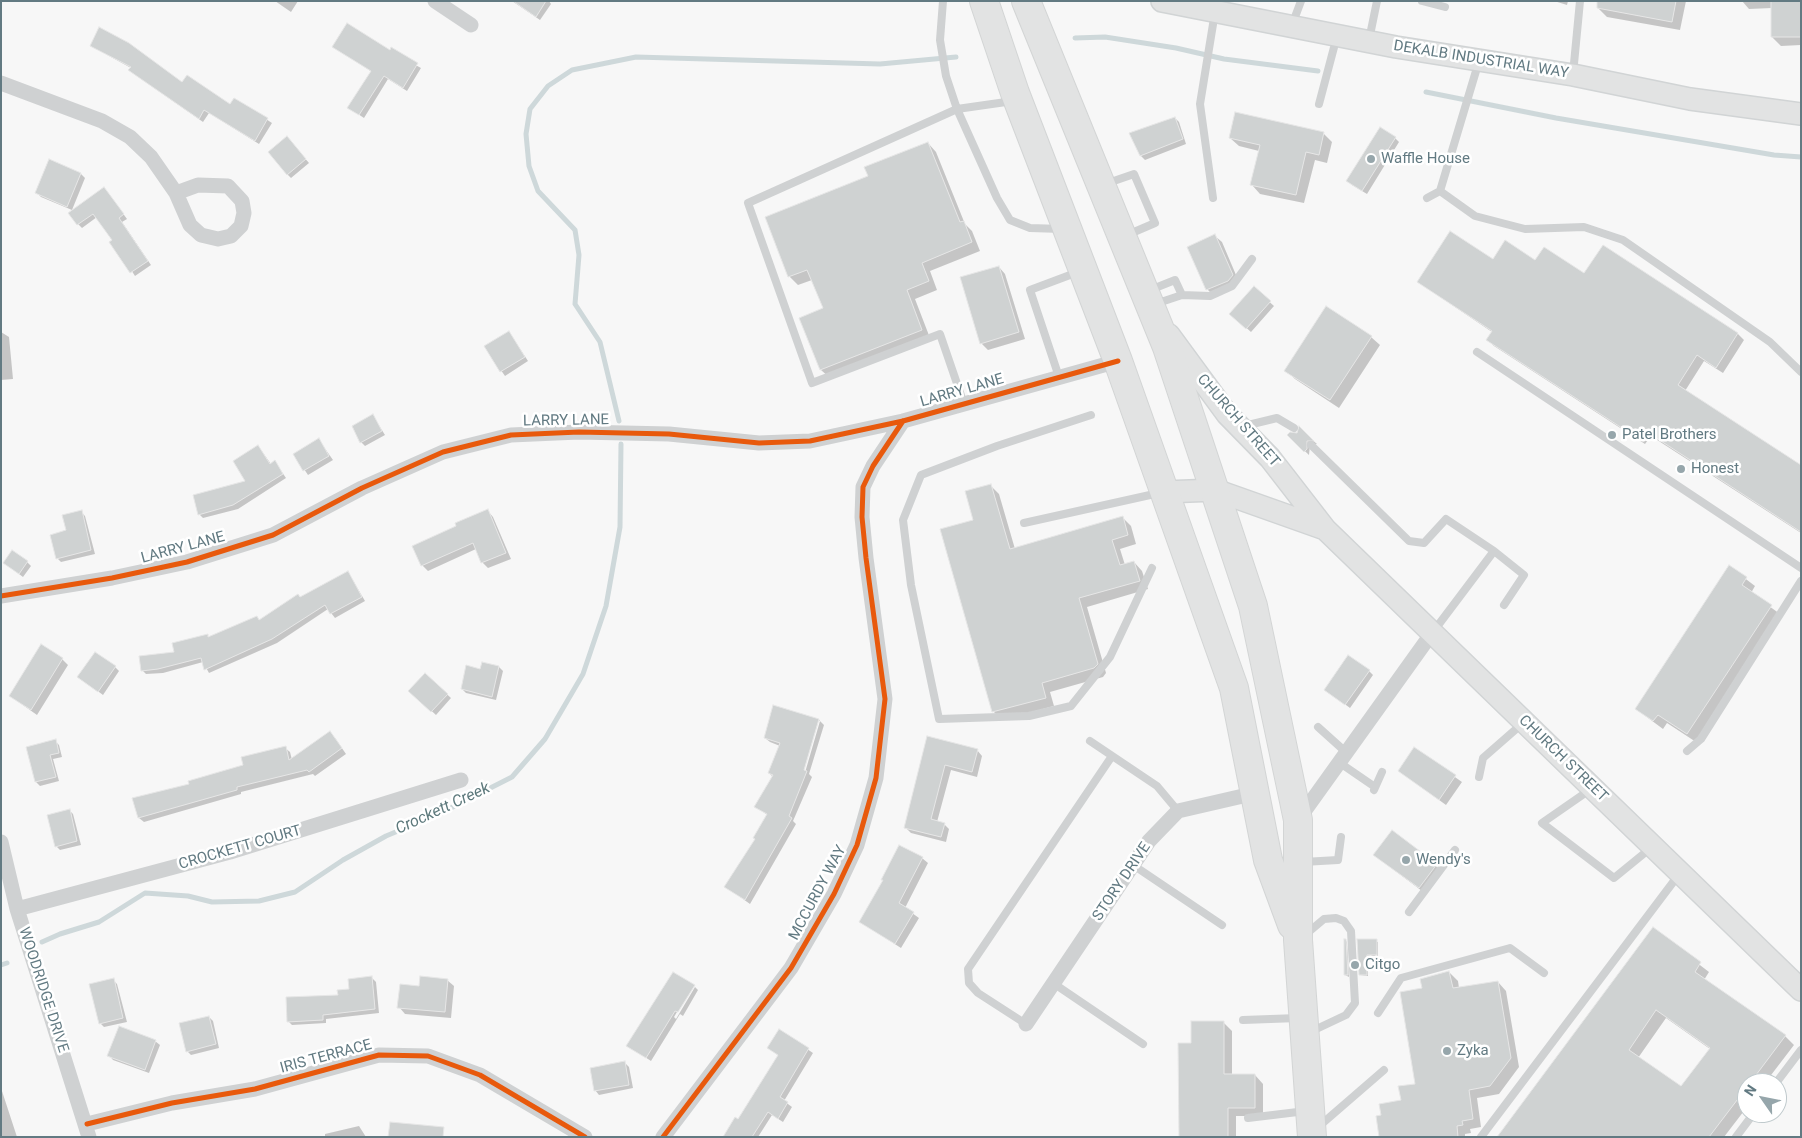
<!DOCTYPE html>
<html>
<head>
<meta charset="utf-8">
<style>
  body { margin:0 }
  #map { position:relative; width:1802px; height:1138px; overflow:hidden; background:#f7f7f7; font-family:Roboto,sans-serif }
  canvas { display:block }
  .frame { position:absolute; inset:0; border:2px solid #627a82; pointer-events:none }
  .north { position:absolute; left:1737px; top:1073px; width:50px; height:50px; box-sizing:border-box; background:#fff; border:1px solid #c0cacd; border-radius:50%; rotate:303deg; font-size:14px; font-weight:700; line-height:20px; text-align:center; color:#627a82 }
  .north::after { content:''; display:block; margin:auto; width:18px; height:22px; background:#96a6ab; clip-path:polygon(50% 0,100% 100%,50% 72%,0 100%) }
</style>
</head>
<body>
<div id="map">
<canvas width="1802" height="1138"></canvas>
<div class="frame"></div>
<div class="north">N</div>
</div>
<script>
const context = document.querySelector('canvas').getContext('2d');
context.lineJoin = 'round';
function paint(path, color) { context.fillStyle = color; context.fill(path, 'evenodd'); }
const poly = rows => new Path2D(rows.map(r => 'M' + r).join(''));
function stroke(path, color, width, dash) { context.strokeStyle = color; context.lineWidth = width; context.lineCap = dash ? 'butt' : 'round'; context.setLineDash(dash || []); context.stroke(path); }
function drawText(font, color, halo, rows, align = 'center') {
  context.font = font + ' Roboto,sans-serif'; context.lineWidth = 5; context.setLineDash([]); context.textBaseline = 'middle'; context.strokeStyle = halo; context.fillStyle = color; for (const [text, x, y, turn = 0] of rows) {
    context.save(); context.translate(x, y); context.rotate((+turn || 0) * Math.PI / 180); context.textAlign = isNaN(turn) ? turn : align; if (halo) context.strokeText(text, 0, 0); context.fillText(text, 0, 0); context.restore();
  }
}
const shadow = poly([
  [275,1,298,1,291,12],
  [512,1,549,1,551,4,540,20],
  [1554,1,1568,1,1567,5],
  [1599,1,1686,1,1680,30,1607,17,1598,8],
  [1742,1,1801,1,1801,45,1781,46,1772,37,1772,8,1749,9],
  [91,46,231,106,235,99,272,123,259,144,209,113,203,122,134,74,130,70,131,68],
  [334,47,390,51,421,68,407,91,388,79,364,118,349,108,372,72],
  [1175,118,1179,122,1186,144,1145,160,1141,156],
  [1323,133,1332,142,1327,163,1315,160,1304,203,1260,194,1252,185,1259,151,1239,146,1230,138],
  [1395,138,1399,142,1367,194,1352,185,1348,181],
  [291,142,309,163,291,178,287,174],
  [928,143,936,152,965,224,972,231,980,251,930,271,937,290,915,299,930,338,830,378,821,370,801,319,824,309,812,280,798,285,789,276,869,176],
  [81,174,85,178,72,210,41,197,37,193],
  [108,193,127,219,122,222,151,265,135,276,97,217,82,228,78,224],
  [1215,236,1222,242,1239,282,1214,296,1208,290,1189,248],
  [1603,246,1738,334,1744,340,1723,373,1704,361,1685,391,1801,466,1801,533,1651,436,1645,444,1494,346,1488,340,1492,332,1418,282,1493,261,1535,261,1585,275],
  [999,267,1005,274,1025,339,988,350,982,344,961,278],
  [1254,288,1274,306,1251,332,1231,314],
  [1,332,9,337,13,379,1,380],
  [509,332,528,361,505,376,485,347],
  [1371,337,1380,345,1339,408,1295,379,1286,370],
  [373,416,385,435,365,446,361,442],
  [1300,429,1317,444,1310,445,1309,455,1288,435,1298,434],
  [319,440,333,460,308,475,294,454],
  [258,446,271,464,275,462,286,478,238,509,203,518,199,514,247,482],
  [990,485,999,494,1015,549,1123,518,1131,526,1136,544,1120,549,1125,565,1134,562,1142,571,1148,589,1087,607,1106,673,1103,677,1050,692,1054,706,1002,720,993,711,974,521],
  [488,511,493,517,511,559,488,568,482,562,476,549,428,571,422,565],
  [81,512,85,516,95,554,61,562,57,558],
  [27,562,31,566,23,577,4,563],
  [1730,567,1755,586,1751,593,1780,614,1696,742,1667,723,1663,729,1636,709],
  [348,572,365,601,335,618,328,609,277,643,209,673,203,662,163,673,146,674,142,670,207,636,210,638,257,617,260,621],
  [62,659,68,665,37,715,10,696],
  [115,667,119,671,103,695,79,677],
  [499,667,503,671,496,700,466,693,462,689,481,670],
  [1369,671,1373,675,1350,708,1326,690],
  [425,674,451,698,436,715,410,691],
  [819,720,824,725,809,774,812,777,793,821,796,824,750,904,726,887,756,839,767,815,756,806,773,777,769,773,780,746,770,742,765,738],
  [817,721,820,721,804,776,801,776],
  [335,738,346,754,315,776,313,774,241,792,241,794,144,822,139,818,190,784,245,766,285,748,290,752,292,760],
  [928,738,977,750,982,756,977,777,951,770,937,822,944,824,949,829,946,842,911,833,906,828],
  [55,741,59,745,62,757,53,759,59,781,40,786,36,782,27,748],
  [1415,749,1462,782,1446,805,1399,771],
  [69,810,73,814,81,845,60,850,56,846],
  [1393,831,1443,872,1426,894,1374,855],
  [922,858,928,863,905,908,919,918,901,948,860,922],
  [1653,929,1709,972,1704,980,1785,1036,1794,1045,1765,1083,1747,1083,1747,1107,1724,1137,1498,1137],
  [1666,1018,1710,1049,1681,1088,1638,1058],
  [1345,940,1347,942,1349,977,1345,975],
  [1358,940,1378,942,1378,956,1368,956,1368,976,1360,975],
  [1449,972,1458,981,1459,988,1498,982,1506,991,1519,1067,1499,1094,1477,1098,1481,1127,1470,1129,1471,1133,1465,1134,1465,1137,1381,1137,1383,1116,1402,1101,1416,1085,1424,989],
  [372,978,376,982,379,1013,326,1019,326,1023,292,1025,288,1021],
  [113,980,117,984,127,1022,104,1027,100,1023],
  [447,980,454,986,451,1018,405,1014,399,1007,420,988],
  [693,985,674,1017,676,1019,695,987,698,990,683,1016,680,1014,651,1061,628,1046],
  [209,1017,213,1021,219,1048,191,1055,187,1051],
  [1223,1022,1232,1031,1232,1075,1255,1075,1263,1084,1263,1116,1236,1116,1236,1137,1180,1137,1193,1044],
  [779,1030,813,1053,784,1101,792,1107,783,1122,772,1115,758,1137,724,1137,738,1121,779,1056,768,1048],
  [155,1041,160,1045,149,1073,113,1060,109,1055],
  [625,1063,629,1067,633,1088,599,1095,595,1090],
  [1,1088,17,1137,1,1137],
  [359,1126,366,1137,325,1137,325,1134]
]);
const stream = poly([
  [1075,38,1105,37,1176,48,1224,59,1318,71],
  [1426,92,1556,118,1774,155,1801,157],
  [619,421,600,342,575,304,579,255,575,230,538,191,529,166,526,134,530,109,548,86,572,70,636,57,880,64,956,57],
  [42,942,60,934,99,922,145,893,188,896,212,902,259,901,295,892,343,860,386,836,441,813,512,777,545,739,583,674,606,606,620,527,621,444],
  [1,965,7,963]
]);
const building = poly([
  [513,1,546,1,536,17,513,1],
  [1597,1,1676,1,1672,22,1597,8,1597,1],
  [1771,1,1801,1,1801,37,1771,37,1771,1],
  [347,23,390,50,391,47,418,63,403,88,384,76,359,115,347,108,371,71,332,47,347,23],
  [99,27,129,43,182,82,187,75,230,104,234,98,268,118,255,141,204,110,199,119,128,70,131,67,90,46,99,27],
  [1235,112,1324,132,1319,155,1306,152,1296,195,1250,185,1260,145,1229,138,1235,112],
  [1175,117,1183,139,1140,156,1129,133,1175,117],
  [1380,127,1396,137,1362,191,1346,181,1380,127],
  [287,136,306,159,287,175,268,152,287,136],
  [928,142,960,222,964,221,972,242,922,263,929,281,907,290,922,330,820,370,799,318,823,308,807,270,788,277,765,217,868,176,864,167,928,142],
  [49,159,81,173,67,207,35,193,49,159],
  [104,187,124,214,119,218,148,261,130,273,109,242,112,240,93,214,77,225,68,213,104,187],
  [1450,231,1493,259,1505,240,1535,260,1544,247,1584,273,1603,245,1738,333,1716,368,1697,355,1678,385,1801,465,1801,532,1644,430,1639,439,1486,340,1492,331,1417,282,1450,231],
  [1215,234,1233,275,1228,281,1206,290,1187,247,1215,234],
  [999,266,1019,332,980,344,960,277,999,266],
  [1254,286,1271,301,1246,329,1229,314,1254,286],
  [1326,306,1372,336,1330,400,1284,371,1326,306],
  [509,331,525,357,500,372,484,346,509,331],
  [373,414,382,431,360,443,352,426,373,414],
  [1299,426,1314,441,1307,441,1307,449,1304,452,1287,435,1290,432,1297,433,1299,426],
  [319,438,329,456,303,471,293,454,319,438],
  [258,445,270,464,275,460,283,474,233,505,198,515,193,495,245,481,233,461,258,445],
  [991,484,1010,549,1123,516,1128,535,1112,540,1120,565,1134,561,1140,581,1079,598,1098,664,1094,668,1042,683,1046,698,992,712,940,529,973,520,965,491,991,484],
  [488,509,506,553,481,563,473,543,421,566,412,546,456,526,455,523,488,509],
  [82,510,91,550,56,559,50,535,66,530,62,515,82,510],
  [12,550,28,561,19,574,3,563,12,550],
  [1729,565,1747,577,1742,585,1772,605,1687,734,1658,715,1653,721,1635,709,1729,565],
  [348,571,362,597,330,614,325,605,272,639,204,670,201,658,158,669,141,671,139,656,174,652,172,643,208,634,208,637,257,616,259,620,298,594,300,597,348,571],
  [41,644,63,658,31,710,9,696,41,644],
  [95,652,116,666,98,692,77,677,95,652],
  [1348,655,1370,670,1345,705,1324,690,1348,655],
  [482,662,499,666,492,697,461,689,466,665,480,669,482,662],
  [425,673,448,694,431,712,408,691,425,673],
  [773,705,819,719,804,770,807,771,789,816,792,818,745,900,724,887,755,839,753,838,767,814,754,807,773,775,768,773,780,743,764,738,773,705],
  [330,731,342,748,309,772,307,770,237,787,237,790,138,818,132,798,189,784,188,781,243,765,241,757,286,746,289,760,330,731],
  [927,736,978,749,972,772,945,765,931,819,945,823,941,837,904,828,927,736],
  [56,739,59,753,50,755,56,777,35,782,26,747,56,739],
  [1414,747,1456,775,1439,800,1398,771,1414,747],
  [70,809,77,841,55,847,47,815,70,809],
  [1392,830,1437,864,1419,888,1373,855,1392,830],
  [899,845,923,857,899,903,914,912,895,944,859,922,883,880,881,880,899,845],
  [1653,927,1701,962,1695,972,1786,1035,1750,1083,1747,1083,1747,1087,1709,1137,1497,1137,1653,927],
  [1656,1010,1710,1048,1681,1086,1629,1050,1656,1010],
  [1344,939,1346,939,1348,975,1344,975,1344,939],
  [1357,939,1377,939,1377,955,1367,955,1367,975,1359,975,1357,939],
  [1449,971,1453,988,1498,981,1511,1058,1490,1086,1469,1090,1473,1119,1462,1121,1463,1125,1457,1126,1458,1137,1379,1137,1376,1116,1381,1115,1379,1104,1401,1100,1398,1086,1415,1084,1400,992,1422,988,1420,979,1449,971],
  [673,972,695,985,678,1012,675,1011,646,1058,626,1046,673,972],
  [372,976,375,1009,323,1015,323,1020,287,1022,286,997,338,995,337,990,349,989,348,979,372,976],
  [420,976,448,979,445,1012,397,1008,400,984,419,986,420,976],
  [114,978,123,1018,99,1024,89,984,114,978],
  [209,1016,216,1044,186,1052,179,1023,209,1016],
  [1191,1021,1224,1021,1224,1074,1255,1074,1255,1108,1228,1108,1228,1137,1179,1137,1178,1043,1191,1043,1191,1021],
  [119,1026,156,1040,145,1070,107,1056,119,1026],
  [779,1029,809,1048,780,1097,788,1102,778,1119,768,1112,752,1137,723,1137,735,1117,738,1119,778,1055,767,1048,779,1029],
  [625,1061,629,1085,594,1091,590,1068,625,1061],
  [390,1122,444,1127,443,1137,388,1137,390,1122]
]);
const lane = poly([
  [943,1,940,40,946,76,957,109,997,198,1010,220,1030,228,1062,229],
  [1422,1,1445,7],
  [1292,25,1301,1],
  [1369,40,1377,1],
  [1573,74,1580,1],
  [1319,104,1337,36],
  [1105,184,1134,174,1155,223,1127,235],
  [1440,191,1475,216,1525,229,1584,227,1623,240,1770,342,1801,372],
  [1213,198,1200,104,1215,12],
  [1427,198,1440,191,1479,61],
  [1150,290,1175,280,1182,295],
  [1155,304,1182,295,1210,296,1232,286,1252,259],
  [1477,352,1801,568],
  [1059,377,1030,290,1078,272],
  [964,404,940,334,812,383,748,203,957,109,1013,101],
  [1091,415,997,446,921,475,903,520,911,585,939,719,1029,716,1071,706,1110,657,1152,568],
  [1244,426,1277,418,1294,428],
  [1311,445,1409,541,1424,543,1446,519,1494,551,1433,632],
  [1024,523,1159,493],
  [1494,551,1524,575,1504,605],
  [1318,727,1348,754],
  [1090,741,1157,786,1178,811],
  [1687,751,1701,739,1801,581],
  [1340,763,1375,787],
  [1479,777,1483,758,1523,723],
  [1591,789,1542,823,1614,878,1652,847],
  [1374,790,1382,772],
  [1303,862,1338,860,1341,837],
  [1133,865,1222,925],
  [1409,912,1455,850],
  [1305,935,1324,919,1336,918,1344,921,1351,931,1355,1003,1346,1015,1310,1032],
  [1053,983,1143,1044],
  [1378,1013,1401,978,1510,948,1544,973],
  [1243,1020,1298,1018],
  [1026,1024,978,993,969,983,968,969,1112,756],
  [1776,1083,1801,1050],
  [1248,1118,1306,1111],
  [1317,1128,1384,1070],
  [1481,1137,1680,873],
  [1736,1137,1754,1113]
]);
const street = poly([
  [435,1,471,25],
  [1,83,102,121,130,137,151,157,176,193,190,225,201,235,218,239,231,236,241,226,244,213,242,201,228,186,198,185,176,193],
  [1,596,112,578,187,562,273,535,362,488,443,452,511,435,579,432,669,434,759,443,810,441,903,421,1118,361],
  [1298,820,1432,633],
  [1,842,17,909,89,1137],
  [17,909,230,852,461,780],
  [1026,1024,1149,841,1178,811,1256,793],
  [87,1124,172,1103,255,1089,379,1055,428,1056,480,1075,585,1137],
  [663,1137,791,968,834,894,857,845,876,778,885,699,866,558,862,517,863,487,873,466,903,421]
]);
const secondary = poly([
  [1162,1,1396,47,1573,75,1690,99,1801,114],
  [1169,335,1227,414,1270,458,1325,529,1801,990],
  [1164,492,1215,490,1325,529]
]);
const highway = poly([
  [984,1,1015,93,1118,361,1234,688,1268,860,1292,925],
  [1026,1,1167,347,1253,606,1298,820,1298,940,1312,1137]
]);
const cycleway = poly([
  [1,596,112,578,187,562,273,535,362,488,443,452,511,435,579,432,669,434,759,443,810,441,903,421,1118,361],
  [87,1124,172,1103,255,1089,379,1055,428,1056,480,1075,585,1137],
  [663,1137,791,968,834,894,857,845,876,778,885,699,866,558,862,517,863,487,873,466,903,421]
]);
const markers = [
  [1371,159,5,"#96a6ab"],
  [1612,435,5,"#96a6ab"],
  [1681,469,5,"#96a6ab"],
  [1406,860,5,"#96a6ab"],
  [1355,965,5,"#96a6ab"],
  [1447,1051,5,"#96a6ab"]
];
const streetNames = [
  ["DEKALB INDUSTRIAL WAY",1481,60,9],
  ["LARRY LANE",962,391,-16],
  ["LARRY LANE",566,421,-1],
  ["CHURCH STREET",1238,421,49],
  ["LARRY LANE",183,548,-15],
  ["CHURCH STREET",1563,759,44],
  ["CROCKETT COURT",240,848,-16],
  ["STORY DRIVE",1122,882,-56],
  ["MCCURDY WAY",818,893,-62],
  ["WOODRIDGE DRIVE",43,990,72],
  ["IRIS TERRACE",326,1057,-15]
];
const poiNames = [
  ["Waffle House",1381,159],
  ["Patel Brothers",1622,435],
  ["Honest",1691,469],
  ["Wendy's",1416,860],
  ["Citgo",1365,965],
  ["Zyka",1457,1051]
];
const waterNames = [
  ["Crockett Creek",443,809,-25]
];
paint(shadow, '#0003');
stroke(stream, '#ced8da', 5);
paint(building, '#cfd2d2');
stroke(building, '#e6e6e6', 1);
stroke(secondary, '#d1d4d5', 24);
stroke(highway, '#d3d5d5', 30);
stroke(lane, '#cfd1d2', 8);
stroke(street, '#cfd1d2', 15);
stroke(secondary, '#e2e3e3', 21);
stroke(highway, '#e2e3e3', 28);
stroke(cycleway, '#e8590c', 5);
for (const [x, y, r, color] of markers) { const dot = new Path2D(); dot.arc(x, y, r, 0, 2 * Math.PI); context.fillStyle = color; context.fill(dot); stroke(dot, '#fff', 2); }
drawText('15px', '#627a82', '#fff', streetNames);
drawText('15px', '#627a82', '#fff', poiNames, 'left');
drawText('italic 16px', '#5d797c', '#fff', waterNames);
</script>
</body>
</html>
